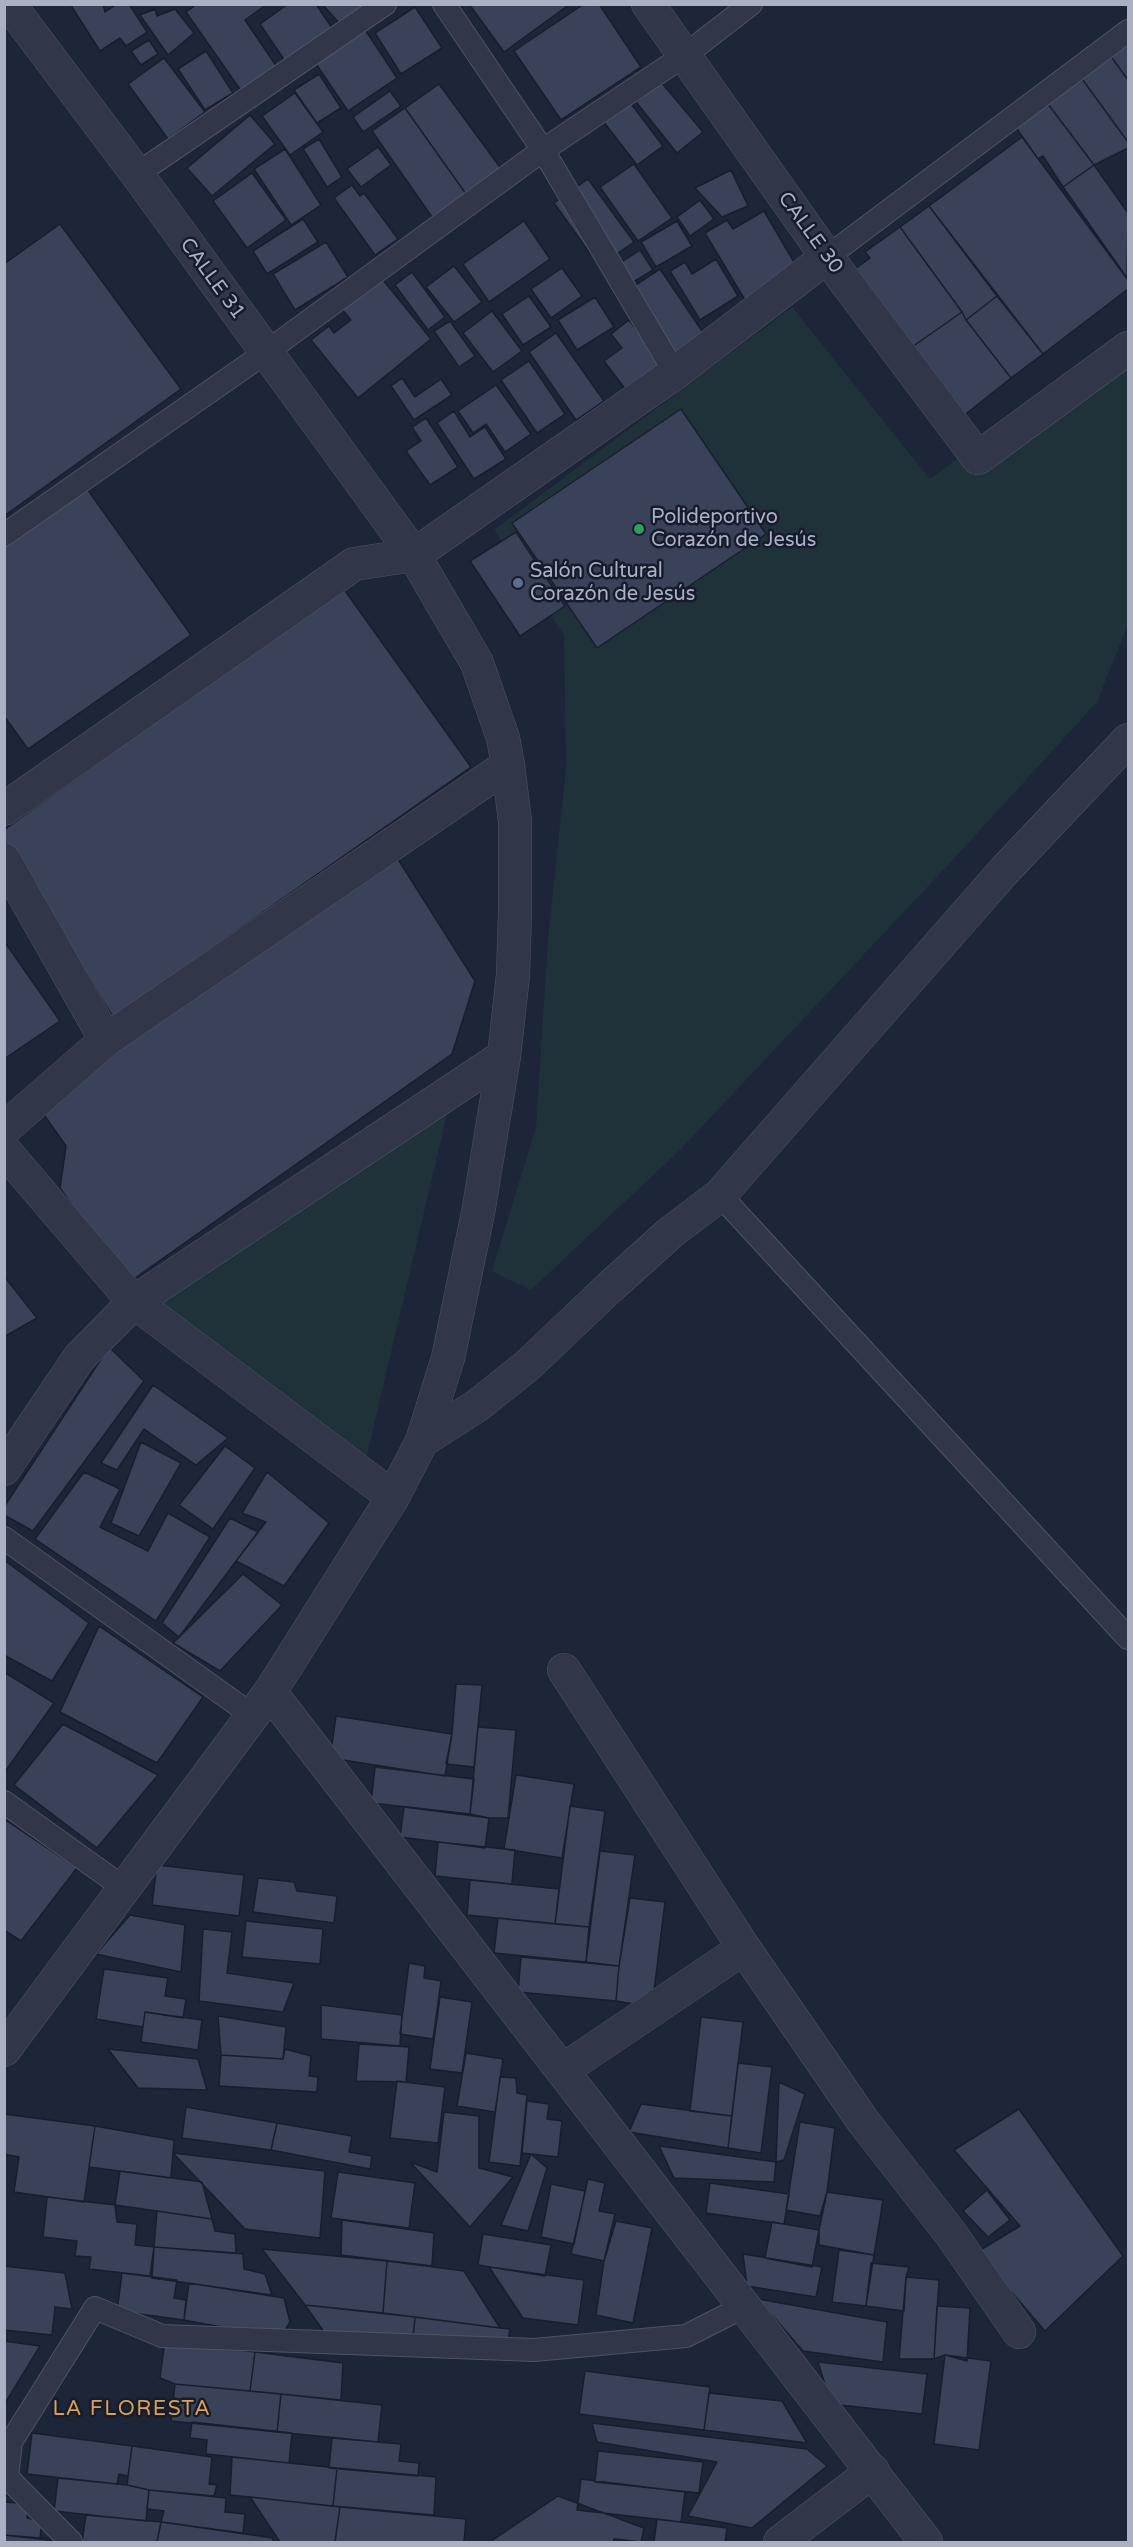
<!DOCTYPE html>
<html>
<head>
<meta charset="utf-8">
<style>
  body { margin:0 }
  #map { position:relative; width:1133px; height:2547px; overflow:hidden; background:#1d2538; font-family:"Varela Round",sans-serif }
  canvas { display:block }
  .frame { position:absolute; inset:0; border:6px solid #aab1c5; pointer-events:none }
</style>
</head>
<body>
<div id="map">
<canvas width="1133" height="2547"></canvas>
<div class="frame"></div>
</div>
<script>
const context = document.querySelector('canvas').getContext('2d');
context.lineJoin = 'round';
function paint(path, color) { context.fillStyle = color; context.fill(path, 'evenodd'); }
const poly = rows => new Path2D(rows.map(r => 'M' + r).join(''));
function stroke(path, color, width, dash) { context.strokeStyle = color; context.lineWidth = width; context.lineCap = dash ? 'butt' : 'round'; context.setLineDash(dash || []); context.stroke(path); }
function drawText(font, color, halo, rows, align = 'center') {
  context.font = font + ' "Varela Round",sans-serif'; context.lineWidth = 5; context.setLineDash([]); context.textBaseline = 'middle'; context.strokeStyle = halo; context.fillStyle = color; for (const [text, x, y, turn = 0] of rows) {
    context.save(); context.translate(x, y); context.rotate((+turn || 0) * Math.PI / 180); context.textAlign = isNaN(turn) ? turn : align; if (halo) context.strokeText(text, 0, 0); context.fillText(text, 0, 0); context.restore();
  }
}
const green = poly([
  [792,307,930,479,1128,334,1128,624,1097,702,950,863,680,1150,531,1290,492,1271,536,1127,548,939,566,768,564,635,494,530],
  [458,1068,362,1476,118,1304]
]);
const building = poly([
  [70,4,103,4,105,12,117,4,129,4,147,32,126,46,120,38,100,51,70,4],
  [197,4,267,4,245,20,279,70,244,95,186,12,197,4],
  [288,4,316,4,332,28,285,61,260,24,288,4],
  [322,4,366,4,342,26,322,4],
  [469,4,570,4,504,52,469,4],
  [584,4,599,4,641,67,561,120,514,51,584,4],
  [415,7,442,48,401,74,375,33,415,7],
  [155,9,157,16,175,9,194,33,168,55,140,15,155,9],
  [362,25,397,78,348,111,312,58,362,25],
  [1128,36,1128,80,1107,51,1128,36],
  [149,40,158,54,141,65,131,51,149,40],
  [206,51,233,93,205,110,178,69,206,51],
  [1107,51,1128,80,1128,142,1077,72,1107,51],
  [164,58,205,112,168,139,128,84,164,58],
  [1077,72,1128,142,1128,148,1094,165,1045,100,1077,72],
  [319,74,341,108,317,123,294,90,319,74],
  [661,82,703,132,677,153,636,102,661,82],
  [439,84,502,170,466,194,405,108,439,84],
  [390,91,401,106,363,132,353,117,390,91],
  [295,93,323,132,290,155,262,116,295,93],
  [1045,100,1094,165,1063,187,1043,156,1038,159,1013,123,1045,100],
  [629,101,663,146,637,165,603,121,629,101],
  [405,108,466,194,432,217,372,131,405,108],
  [250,115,275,144,212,196,187,168,250,115],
  [1022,137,1128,280,1128,289,1043,354,929,206,1022,137],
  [319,139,342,177,327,187,303,149,319,139],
  [378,147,391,165,361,187,347,169,378,147],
  [285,149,321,205,291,225,254,169,285,149],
  [634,164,672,218,638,241,600,187,634,164],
  [1094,165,1128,213,1127,278,1063,187,1094,165],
  [731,170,748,206,722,217,695,188,731,170],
  [252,173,286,220,247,248,213,201,252,173],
  [588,179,634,242,599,266,554,203,588,179],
  [352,185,360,196,364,193,398,239,375,255,334,198,352,185],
  [700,200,714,219,690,236,677,217,700,200],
  [929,206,997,296,966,320,962,312,900,227,929,206],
  [764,211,798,269,745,300,705,233,727,220,733,229,764,211],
  [303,219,318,242,267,274,253,251,303,219],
  [524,221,550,259,489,302,463,264,524,221],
  [677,221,692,246,656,267,641,242,677,221],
  [60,224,181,389,4,516,4,264,60,224],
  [900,227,962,312,912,347,855,269,870,258,865,252,900,227],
  [326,242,348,277,295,310,273,274,326,242],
  [640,250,653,270,622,289,610,269,640,250],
  [716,259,738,296,700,320,670,271,685,262,692,274,716,259],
  [454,266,482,302,454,322,426,287,454,266],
  [562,268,582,296,551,318,531,289,562,268],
  [660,269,704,334,667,359,622,294,660,269],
  [412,272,445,317,428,330,395,285,412,272],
  [379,275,431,339,358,398,311,340,329,326,334,333,351,320,340,307,379,275],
  [529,296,551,327,523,345,502,314,529,296],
  [997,296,1043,354,1011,378,966,320,997,296],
  [595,297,614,327,577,350,558,320,595,297],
  [492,311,522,351,493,372,463,333,492,311],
  [962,312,966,320,1011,378,962,417,912,347,962,312],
  [629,320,662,363,626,390,604,361,622,348,611,334,629,320],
  [450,321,475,356,459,367,434,331,450,321],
  [556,333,604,401,576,420,529,352,556,333],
  [529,361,565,414,537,433,501,380,529,361],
  [402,378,415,397,441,379,452,395,414,420,391,386,402,378],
  [496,385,531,434,505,452,486,424,473,433,458,411,496,385],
  [681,409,766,534,597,648,512,523,681,409],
  [454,411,470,437,485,427,506,459,474,479,437,423,454,411],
  [426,418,458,467,430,485,406,451,421,441,412,427,426,418],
  [85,486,191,635,28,749,4,716,4,543,85,486],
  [516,532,565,606,520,636,470,561,516,532],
  [343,588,471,767,113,1017,4,840,4,830,343,588],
  [394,853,475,981,452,1054,128,1283,60,1188,66,1146,35,1102,394,853],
  [4,941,60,1021,4,1059,4,941],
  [4,1276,37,1318,4,1337,4,1276],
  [109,1347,144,1381,33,1531,4,1515,4,1507,109,1347],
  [153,1385,228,1438,196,1465,144,1429,117,1470,101,1463,153,1385],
  [141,1442,181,1463,139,1536,111,1523,141,1442],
  [225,1446,255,1468,213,1529,179,1505,225,1446],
  [84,1472,120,1489,100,1527,148,1551,168,1513,210,1537,156,1621,35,1539,84,1472],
  [267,1472,329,1523,284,1586,236,1561,266,1522,242,1513,267,1472],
  [230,1518,258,1532,179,1637,162,1623,230,1518],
  [4,1560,89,1623,52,1681,4,1655,4,1560],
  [243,1574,282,1605,220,1671,173,1643,243,1574],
  [99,1626,203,1697,157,1763,60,1712,99,1626],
  [4,1672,54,1703,4,1773,4,1672],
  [456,1684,482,1685,474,1767,446,1764,452,1734,456,1684],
  [336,1716,452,1734,445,1776,330,1758,336,1716],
  [63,1724,158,1775,97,1848,14,1785,63,1724],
  [478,1727,516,1730,508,1818,489,1818,470,1814,478,1727],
  [375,1767,474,1779,470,1814,371,1803,375,1767],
  [516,1775,574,1784,562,1858,504,1849,516,1775],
  [570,1806,605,1811,589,1927,555,1924,570,1806],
  [404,1807,489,1818,485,1848,400,1837,404,1807],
  [4,1819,77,1868,21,1941,4,1930,4,1819],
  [438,1842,515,1850,512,1884,435,1876,438,1842],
  [600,1851,635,1855,619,1966,586,1962,600,1851],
  [157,1865,244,1875,239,1916,152,1905,157,1865],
  [258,1878,294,1882,297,1891,337,1896,334,1923,253,1912,258,1878],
  [470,1880,559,1889,555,1924,467,1915,470,1880],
  [630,1898,665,1902,652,2007,616,2001,619,1966,630,1898],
  [130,1915,185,1925,181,1972,96,1954,130,1915],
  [498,1918,589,1927,586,1962,494,1953,498,1918],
  [246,1921,323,1929,320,1964,242,1957,246,1921],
  [203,1929,232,1932,227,1973,294,1983,283,2012,199,2001,203,1929],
  [521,1957,619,1966,616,2001,518,1992,521,1957],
  [409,1963,425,1966,424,1978,441,1981,433,2039,400,2034,409,1963],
  [104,1969,168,1978,165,1996,186,1999,183,2018,145,2012,143,2027,96,2019,104,1969],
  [440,1997,472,2002,462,2073,430,2069,440,1997],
  [321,2005,402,2015,400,2046,321,2039,321,2005],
  [145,2012,202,2020,198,2050,141,2042,145,2012],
  [218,2016,286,2027,283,2059,221,2055,218,2016],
  [701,2017,743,2022,732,2116,690,2111,701,2017],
  [359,2044,409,2047,406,2082,356,2081,359,2044],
  [108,2049,198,2059,207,2090,138,2088,108,2049],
  [285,2049,311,2056,309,2076,318,2077,317,2092,219,2086,221,2055,283,2059,285,2049],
  [466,2053,503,2059,495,2112,457,2106,466,2053],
  [738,2063,772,2067,761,2153,728,2148,738,2063],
  [500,2077,516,2078,517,2093,527,2095,520,2166,489,2162,500,2077],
  [397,2081,445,2087,438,2143,390,2138,397,2081],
  [779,2082,805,2094,784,2160,776,2162,779,2082],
  [527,2101,549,2104,547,2119,562,2121,558,2157,522,2153,527,2101],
  [641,2104,732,2116,728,2148,629,2132,641,2104],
  [186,2107,277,2123,271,2150,182,2138,186,2107],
  [1019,2109,1123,2256,1045,2331,977,2252,1020,2226,954,2150,1019,2109],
  [444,2112,479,2116,479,2168,513,2177,470,2227,410,2162,437,2172,444,2112],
  [4,2114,95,2126,84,2202,14,2192,19,2157,4,2154,4,2114],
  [800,2122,835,2128,827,2192,820,2216,786,2210,800,2122],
  [277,2123,352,2136,349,2152,372,2156,370,2169,271,2150,277,2123],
  [95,2126,174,2140,171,2178,89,2167,95,2126],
  [659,2146,776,2162,774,2182,674,2178,659,2146],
  [173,2153,325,2171,320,2238,245,2229,173,2153],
  [531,2154,547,2168,528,2231,501,2225,531,2154],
  [120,2171,202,2182,212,2219,115,2205,120,2171],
  [338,2172,415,2183,409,2228,331,2218,338,2172],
  [588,2179,605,2183,599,2211,615,2214,604,2261,571,2254,588,2179],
  [710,2183,789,2194,784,2224,706,2213,710,2183],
  [551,2184,585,2191,574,2244,541,2237,551,2184],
  [987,2190,1010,2220,988,2237,963,2211,987,2190],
  [827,2192,883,2200,874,2255,819,2245,819,2230,827,2192],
  [47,2197,115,2205,117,2222,137,2224,135,2245,154,2247,150,2276,89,2269,91,2257,75,2256,77,2241,43,2237,47,2197],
  [157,2211,212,2219,215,2231,235,2234,236,2253,154,2247,157,2211],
  [342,2220,434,2233,432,2266,341,2255,342,2220],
  [616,2221,652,2228,633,2323,596,2315,604,2261,616,2221],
  [772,2222,819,2230,812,2267,765,2258,772,2222],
  [483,2234,551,2245,545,2276,478,2265,483,2234],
  [154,2247,243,2254,244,2269,265,2274,272,2295,152,2278,154,2247],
  [262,2249,387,2261,383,2313,305,2305,262,2249],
  [839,2250,874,2255,866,2306,832,2302,839,2250],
  [743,2254,822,2267,816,2297,747,2286,743,2254],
  [387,2261,464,2271,500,2328,383,2313,387,2261],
  [871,2263,909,2267,906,2277,904,2311,866,2306,871,2263],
  [4,2266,65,2273,72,2309,55,2307,52,2335,4,2330,4,2266],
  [489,2267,584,2280,578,2325,523,2318,489,2267],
  [122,2273,177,2280,174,2298,186,2300,184,2320,117,2311,122,2273],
  [906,2277,939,2280,934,2359,899,2359,906,2277],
  [189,2283,284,2298,290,2322,280,2338,184,2320,189,2283],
  [758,2299,887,2322,883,2362,803,2351,758,2299],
  [305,2305,415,2317,413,2339,327,2336,305,2305],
  [937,2306,970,2308,967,2361,945,2355,934,2359,937,2306],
  [415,2317,500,2328,510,2329,507,2345,413,2339,415,2317],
  [165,2340,255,2352,250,2391,175,2384,160,2378,165,2340],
  [4,2341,40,2346,4,2405,4,2341],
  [255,2352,343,2363,341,2400,250,2391,255,2352],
  [945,2355,991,2361,979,2450,934,2444,945,2355],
  [818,2362,927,2374,922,2414,831,2404,818,2362],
  [585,2371,710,2387,704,2430,579,2414,585,2371],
  [175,2384,281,2394,277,2432,171,2421,175,2384],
  [709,2393,782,2401,807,2443,704,2430,709,2393],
  [281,2394,382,2405,378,2442,277,2432,281,2394],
  [192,2422,292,2433,289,2463,206,2454,207,2440,190,2438,192,2422],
  [592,2423,807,2449,827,2466,752,2528,688,2516,717,2462,597,2442,592,2423],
  [32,2433,132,2446,128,2476,119,2474,117,2484,27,2474,32,2433],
  [332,2438,401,2444,399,2461,419,2463,418,2476,329,2468,332,2438],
  [132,2446,212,2457,209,2484,217,2485,214,2496,149,2490,127,2485,132,2446],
  [598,2451,703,2462,699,2493,595,2482,598,2451],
  [232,2457,337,2468,333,2506,230,2495,232,2457],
  [337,2468,436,2477,434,2515,333,2506,337,2468],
  [58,2478,127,2485,149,2490,146,2521,54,2511,58,2478],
  [581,2479,685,2492,681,2522,577,2510,581,2479],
  [149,2490,226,2498,225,2512,245,2514,243,2533,161,2522,164,2511,147,2509,149,2490],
  [558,2496,644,2528,641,2542,614,2539,613,2542,490,2542,558,2496],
  [250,2497,340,2507,335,2542,280,2542,250,2497],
  [4,2502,29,2504,27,2518,42,2521,40,2538,4,2535,4,2502],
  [340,2507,466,2519,464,2542,335,2542,340,2507],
  [86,2515,161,2522,157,2542,82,2542,86,2515],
  [657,2519,727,2528,725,2542,654,2542,657,2519],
  [161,2522,273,2538,273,2542,157,2542,161,2522],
  [4,2535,65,2542,4,2542,4,2535]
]);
const service = poly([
  [444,4,543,150,675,373],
  [137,174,385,4],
  [827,257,1128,31],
  [4,535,265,353,543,150,685,55,751,4],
  [720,1195,1128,1638],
  [4,1538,252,1715],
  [4,1802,124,1888],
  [71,2542,7,2477,11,2442,95,2308,162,2336,534,2350,686,2336,745,2306]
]);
const minor = poly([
  [648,4,827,257,978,458,1128,348],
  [4,809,354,564,414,555,675,373,827,257],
  [4,860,106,1040],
  [4,1129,106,1040,508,765],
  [4,1150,134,1302,393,1497],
  [422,1441,478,1405,528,1365,609,1288,670,1233,720,1195,1004,871,1128,740],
  [4,1469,79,1358,134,1302,504,1056],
  [564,1670,744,1948,863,2121,951,2234,1019,2332],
  [270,1692,926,2542],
  [4,2050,270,1692,393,1497,422,1441,448,1358,478,1213,504,1056,513,975,515,913,515,821,508,765,503,738,477,663,414,555,137,174,9,4],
  [563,2070,744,1948],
  [780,2542,873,2471]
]);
const markers = [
  [639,529,6,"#2e9e5b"],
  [518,583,6,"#5c6f8a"]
];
const streetNames = [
  ["CALLE 30",810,233,54],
  ["CALLE 31",212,279,54]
];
const poiNames = [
  ["Polideportivo",651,518],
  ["Corazón de Jesús",651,541],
  ["Salón Cultural",530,572],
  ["Corazón de Jesús",530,595]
];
const neighbourhoodNames = [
  ["LA FLORESTA",132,2409]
];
paint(green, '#1f3239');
paint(building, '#394258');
stroke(building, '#181e2e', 1.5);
stroke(service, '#4e5466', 24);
stroke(minor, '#4e5466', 34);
stroke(service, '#313748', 22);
stroke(minor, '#313748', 33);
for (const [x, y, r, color] of markers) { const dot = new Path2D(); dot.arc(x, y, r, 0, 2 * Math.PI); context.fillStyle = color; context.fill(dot); stroke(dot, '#171c2c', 2); }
drawText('20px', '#aab1c5', '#171c2c', streetNames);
drawText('20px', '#aab1c5', '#171c2c', poiNames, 'left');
context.letterSpacing = '1.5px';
drawText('21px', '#dda04e', '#171c2c', neighbourhoodNames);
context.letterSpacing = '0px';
</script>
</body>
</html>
